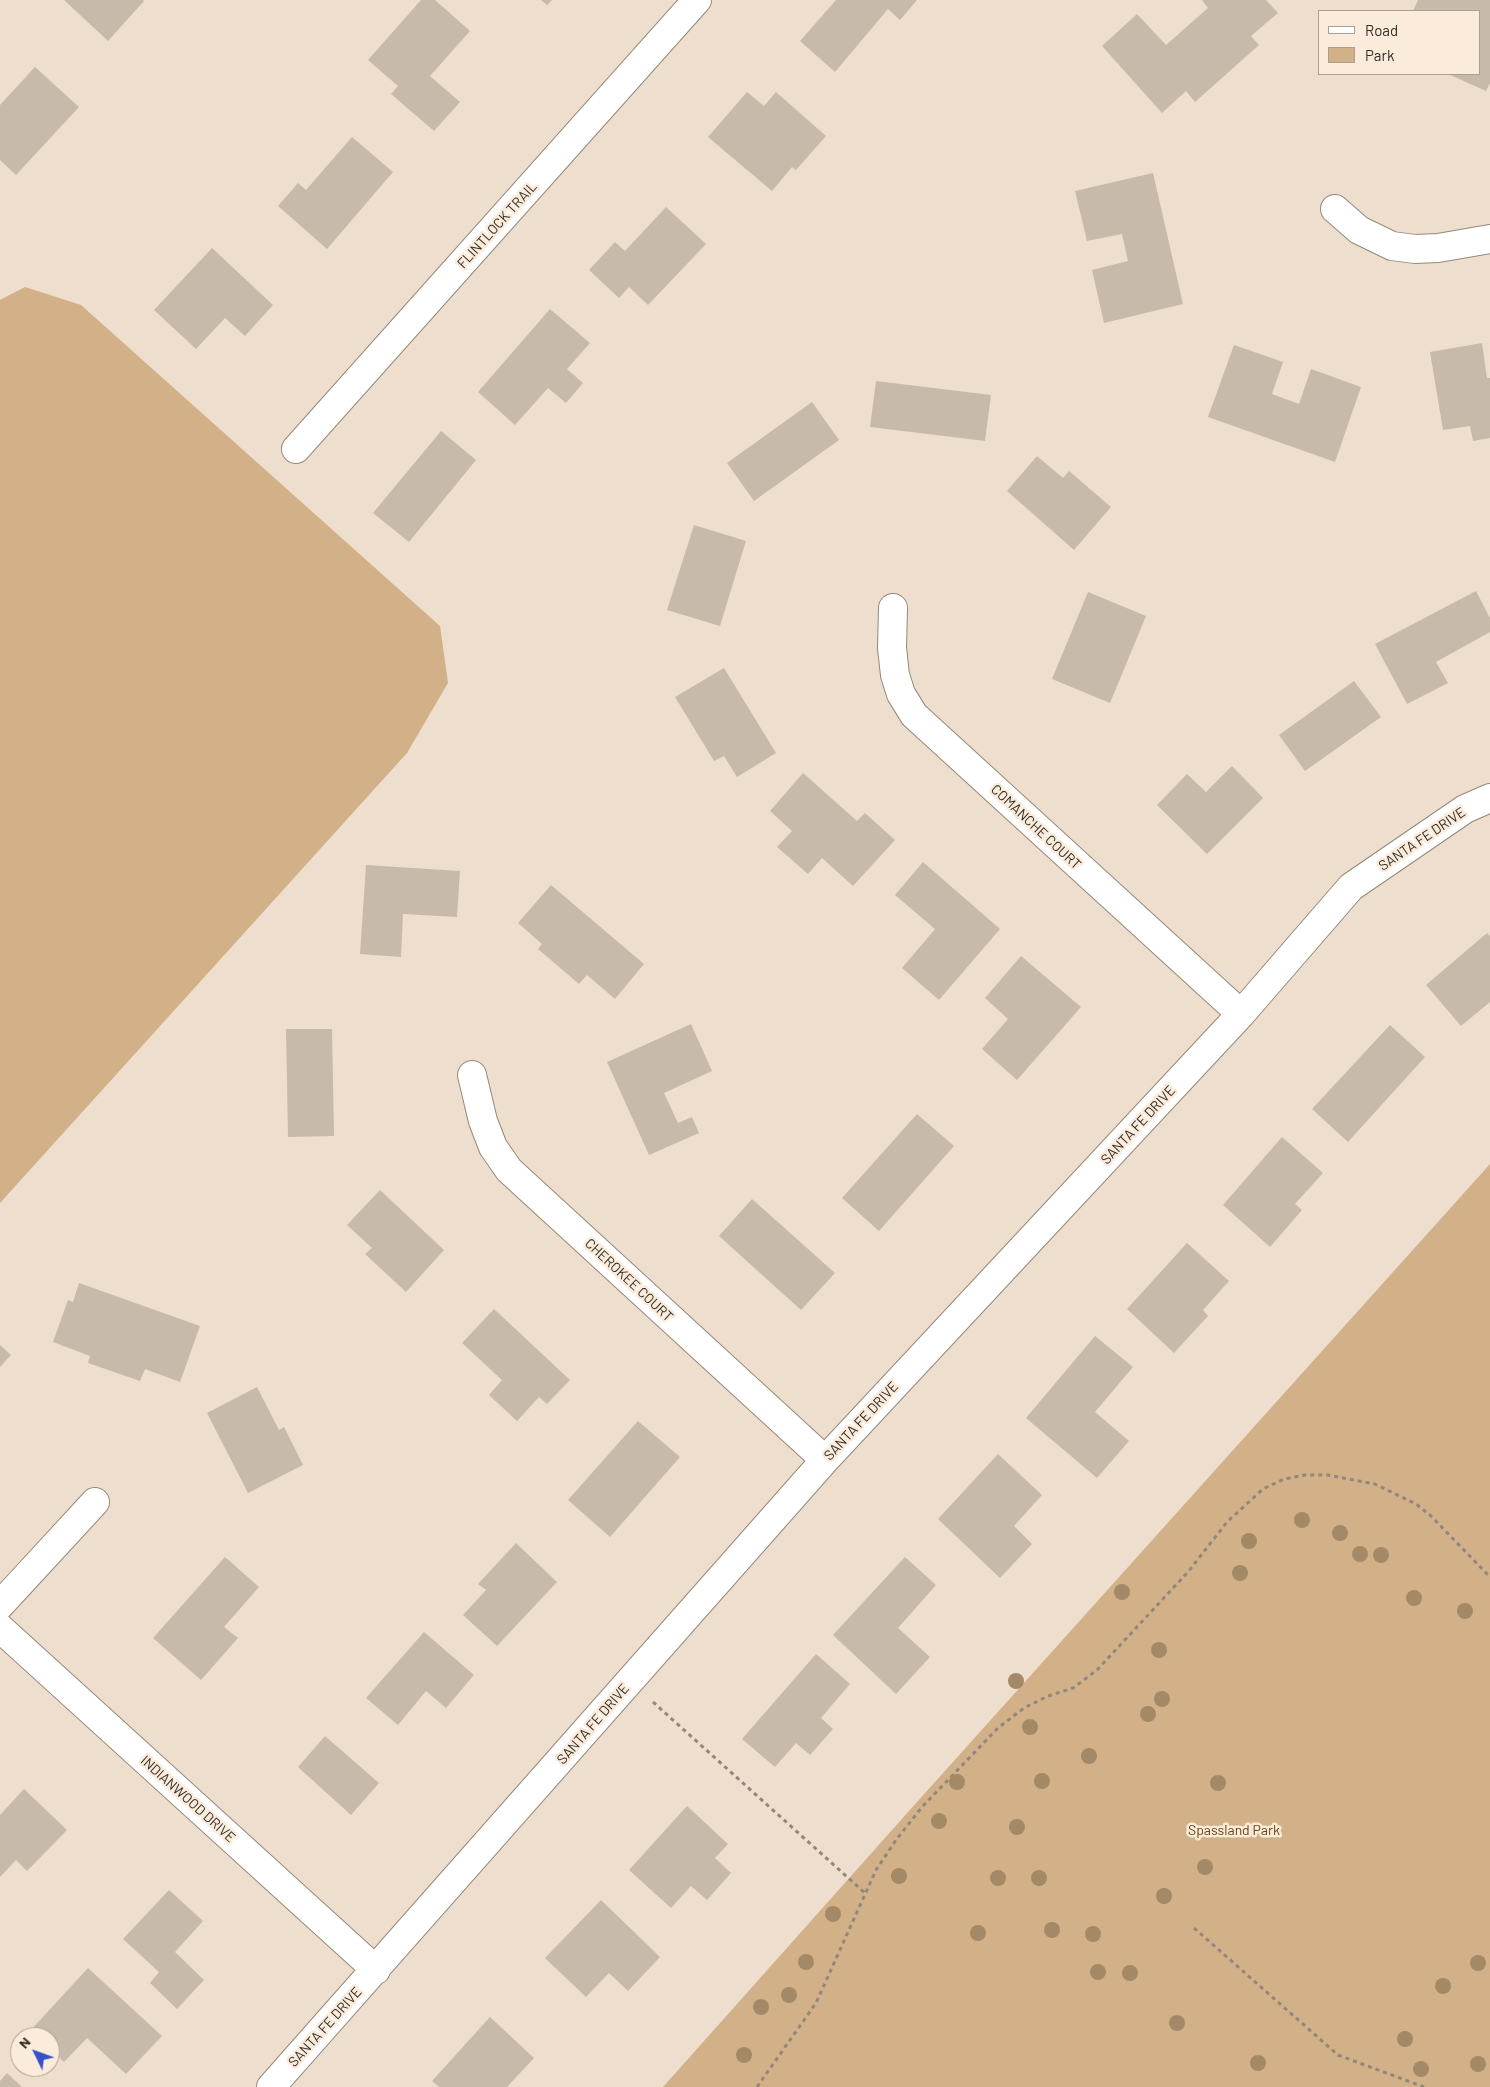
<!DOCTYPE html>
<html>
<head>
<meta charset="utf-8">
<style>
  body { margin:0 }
  #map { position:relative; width:1490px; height:2087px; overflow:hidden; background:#eddece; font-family:Barlow,sans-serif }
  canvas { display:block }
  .legend { position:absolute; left:1318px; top:10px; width:162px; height:65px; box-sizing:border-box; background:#faebdb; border:1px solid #aa9f93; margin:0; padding:6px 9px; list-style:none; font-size:15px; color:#322d27 }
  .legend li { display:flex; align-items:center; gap:10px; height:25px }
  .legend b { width:25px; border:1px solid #aa9f93 }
  .north { position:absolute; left:10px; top:2027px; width:50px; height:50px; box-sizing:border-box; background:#faebdb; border:1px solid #aa9f93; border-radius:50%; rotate:312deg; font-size:14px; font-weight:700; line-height:20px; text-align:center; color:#322d27 }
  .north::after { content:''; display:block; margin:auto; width:18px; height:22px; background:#3652c4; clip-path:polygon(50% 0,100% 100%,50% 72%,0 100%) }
</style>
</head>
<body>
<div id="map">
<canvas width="1490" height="2087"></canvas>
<ul class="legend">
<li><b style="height:6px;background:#fff"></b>Road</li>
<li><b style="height:14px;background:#d3b188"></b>Park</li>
</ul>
<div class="north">N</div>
</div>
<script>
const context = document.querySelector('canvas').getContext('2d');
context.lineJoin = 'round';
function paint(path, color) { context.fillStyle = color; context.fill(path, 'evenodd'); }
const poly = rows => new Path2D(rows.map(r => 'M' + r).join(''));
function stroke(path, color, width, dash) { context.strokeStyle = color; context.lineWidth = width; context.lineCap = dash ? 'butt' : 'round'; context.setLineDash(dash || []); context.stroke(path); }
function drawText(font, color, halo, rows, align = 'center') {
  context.font = font + ' Barlow,sans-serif'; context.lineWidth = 5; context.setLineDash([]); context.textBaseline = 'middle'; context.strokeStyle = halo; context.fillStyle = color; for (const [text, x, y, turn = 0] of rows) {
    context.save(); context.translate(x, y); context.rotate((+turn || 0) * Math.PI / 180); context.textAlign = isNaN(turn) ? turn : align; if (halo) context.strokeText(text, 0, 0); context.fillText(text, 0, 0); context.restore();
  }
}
const green = poly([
  [25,287,81,305,440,626,448,683,407,753,0,1203,0,300],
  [1490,1164,1490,2087,663,2087,917,1802]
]);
const building = poly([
  [64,0,143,0,144,1,108,41],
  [421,0,435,0,470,31,430,76,460,102,434,131,391,94,398,86,368,60],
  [541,0,552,0,547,5],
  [836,0,917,0,900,20,888,9,835,72,800,41],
  [1202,0,1266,0,1278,13,1251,36,1259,45,1195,102,1186,91,1162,113,1102,46,1137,14,1166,45,1208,8],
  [1418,0,1490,0,1490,83,1486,91,1448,74,1479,74,1479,11,1413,11],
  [35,67,79,107,16,175,0,160,0,105],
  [747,92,764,106,776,92,826,136,796,170,792,167,772,191,708,137],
  [352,137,393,172,327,249,278,206,298,183,306,190],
  [1153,173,1183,304,1104,323,1092,270,1128,261,1122,234,1087,241,1075,191],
  [666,207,706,244,648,305,629,287,619,298,589,270,615,242,625,251],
  [212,248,273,305,245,336,225,318,196,349,154,310],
  [550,309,590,343,567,369,583,383,566,403,548,388,515,425,478,392],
  [1482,343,1487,378,1490,378,1490,438,1473,441,1470,426,1443,430,1430,352],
  [1234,345,1283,362,1272,394,1299,404,1311,369,1361,387,1335,462,1208,417],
  [876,381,991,395,985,441,870,427],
  [812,402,839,440,754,501,727,463],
  [441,431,476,460,409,542,373,513],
  [1037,456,1063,478,1069,471,1111,507,1074,550,1007,491],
  [694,525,746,541,720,626,667,610],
  [1476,591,1490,618,1490,632,1436,662,1448,683,1407,704,1375,644],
  [1088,592,1146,616,1110,703,1052,679],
  [724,668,776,753,737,777,724,756,714,761,675,697],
  [1354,681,1381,717,1305,771,1279,735],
  [1232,766,1263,798,1207,854,1157,805,1187,774,1206,792],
  [803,773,857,821,865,813,895,840,853,886,822,858,808,874,777,847,792,831,770,811],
  [923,862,1000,929,939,1000,902,968,935,929,895,895],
  [366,865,460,871,457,917,403,914,401,957,360,954],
  [551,885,644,964,615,999,587,975,579,984,538,949,542,944,518,923],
  [1487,933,1490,936,1490,1002,1461,1026,1426,985],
  [1021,956,1081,1007,1017,1080,982,1049,1008,1019,985,998],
  [691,1024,712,1071,664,1093,678,1123,692,1117,699,1133,649,1155,607,1062],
  [1390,1025,1425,1057,1348,1142,1312,1109],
  [286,1029,332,1029,334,1136,288,1137],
  [917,1114,954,1146,879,1231,842,1198],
  [1282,1137,1323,1173,1295,1204,1302,1210,1270,1247,1223,1205],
  [380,1190,444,1250,406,1292,365,1254,372,1248,347,1225],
  [752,1199,835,1273,801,1310,719,1236],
  [1187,1243,1229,1281,1203,1310,1208,1316,1174,1353,1127,1309],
  [79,1283,200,1326,180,1382,145,1369,140,1381,88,1363,90,1356,53,1342,68,1300,73,1302],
  [494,1309,570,1380,547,1404,539,1397,517,1421,489,1395,502,1380,462,1343],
  [1095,1336,1133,1367,1095,1412,1129,1441,1097,1478,1026,1418],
  [0,1345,11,1355,0,1367],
  [257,1387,279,1430,284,1427,303,1465,248,1493,207,1413],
  [638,1421,680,1457,610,1537,568,1500],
  [998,1454,1042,1495,1014,1526,1032,1544,1000,1578,938,1519],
  [516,1543,557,1582,497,1646,463,1615,486,1590,478,1584],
  [225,1557,259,1587,224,1627,238,1638,201,1680,153,1638],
  [905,1557,936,1585,898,1628,930,1657,896,1694,833,1635],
  [424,1632,474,1675,446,1708,426,1691,398,1725,366,1698],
  [816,1654,850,1684,821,1718,833,1729,810,1755,796,1743,775,1767,742,1739],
  [325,1736,379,1783,351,1815,298,1767],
  [24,1789,67,1830,27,1871,16,1860,0,1877,0,1815],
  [687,1806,728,1844,715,1858,731,1873,707,1900,691,1886,671,1908,629,1870],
  [169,1890,203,1921,175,1952,204,1980,177,2009,150,1983,159,1972,123,1939],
  [601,1900,660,1957,628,1991,609,1973,586,1997,545,1958],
  [88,1968,162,2036,126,2074,87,2038,64,2062,50,2049,50,2037,37,2037,30,2031],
  [490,2017,534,2058,507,2087,439,2087,432,2081],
  [7,2073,22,2087,0,2087,0,2081]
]);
const path = poly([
  [653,1702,865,1893],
  [1194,1928,1338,2055,1424,2087],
  [757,2087,816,2003,876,1870,896,1840,922,1807,998,1728,1024,1708,1048,1696,1073,1688,1097,1670,1188,1572,1227,1522,1263,1489,1284,1479,1305,1475,1328,1475,1375,1484,1416,1504,1431,1516,1490,1577]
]);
const minor = poly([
  [1335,209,1359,230,1392,246,1415,249,1438,248,1490,239],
  [296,449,697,0],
  [893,608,892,648,895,675,901,694,914,715,1241,1014],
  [472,1075,483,1121,493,1147,509,1170,825,1460],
  [0,1605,95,1502],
  [0,1628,376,1970],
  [271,2087,825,1460,1241,1014,1351,887,1465,809,1490,798]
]);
const trees = [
  [1302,1520],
  [1340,1533],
  [1249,1541],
  [1360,1554],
  [1381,1555],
  [1240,1573],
  [1122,1592],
  [1414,1598],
  [1465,1611],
  [1159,1650],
  [1016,1681],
  [1162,1699],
  [1148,1714],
  [1030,1727],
  [1089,1756],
  [1042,1781],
  [957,1782],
  [1218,1783],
  [939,1821],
  [1017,1827],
  [1205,1867],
  [899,1876],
  [998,1878],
  [1039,1878],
  [1164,1896],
  [833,1914],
  [1052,1930],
  [978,1933],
  [1093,1934],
  [806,1962],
  [1478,1963],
  [1098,1972],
  [1130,1973],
  [1443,1986],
  [789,1995],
  [761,2007],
  [1177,2023],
  [1405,2039],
  [744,2055],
  [1258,2063],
  [1478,2064],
  [1421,2069]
];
const streetNames = [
  ["FLINTLOCK TRAIL",497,225,-48],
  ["COMANCHE COURT",1036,827,43],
  ["SANTA FE DRIVE",1422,839,-34],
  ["SANTA FE DRIVE",1138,1125,-47],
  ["CHEROKEE COURT",629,1280,43],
  ["SANTA FE DRIVE",861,1421,-47],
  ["SANTA FE DRIVE",593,1724,-49],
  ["INDIANWOOD DRIVE",188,1799,42],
  ["SANTA FE DRIVE",325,2027,-48]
];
const parkNames = [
  ["Spassland Park",1234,1830]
];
paint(green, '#d3b188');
paint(building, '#c8baaa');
stroke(minor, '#968979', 30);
stroke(path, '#91877c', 3, [4, 4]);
stroke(minor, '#fff', 28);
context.fillStyle = '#a38966';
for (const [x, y] of trees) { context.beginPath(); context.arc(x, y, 8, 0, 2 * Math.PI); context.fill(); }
drawText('14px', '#322d27', '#faebdb', streetNames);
drawText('14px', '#664310', '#faebdb', parkNames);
</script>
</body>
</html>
